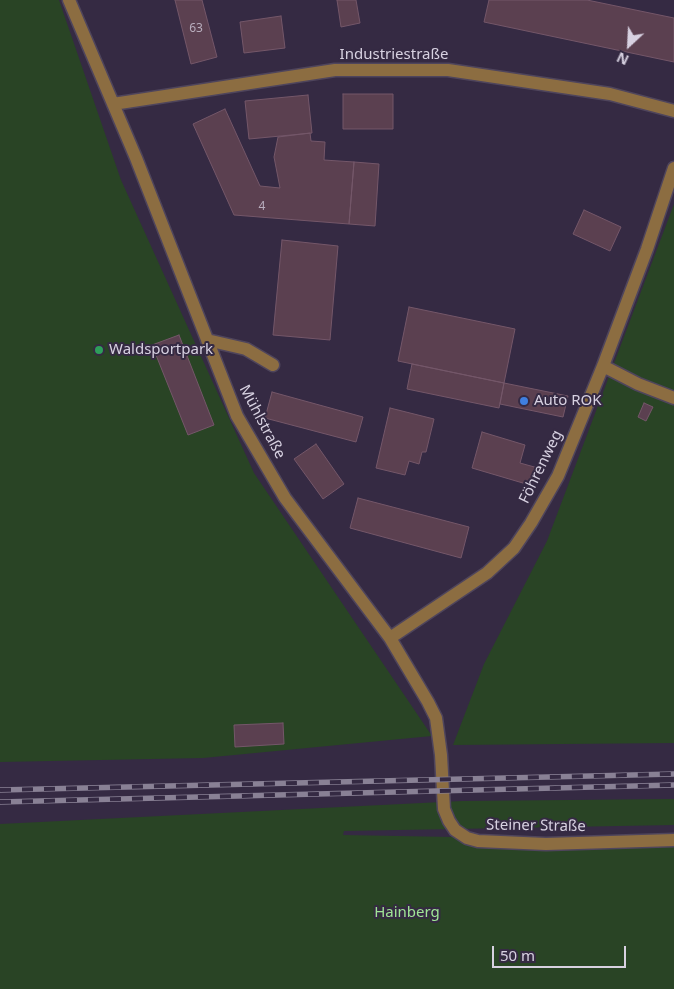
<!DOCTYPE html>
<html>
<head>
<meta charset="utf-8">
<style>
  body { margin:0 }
  #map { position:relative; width:674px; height:989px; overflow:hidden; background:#352a43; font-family:"Noto Sans",sans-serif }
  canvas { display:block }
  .north { position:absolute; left:604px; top:20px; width:50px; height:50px; -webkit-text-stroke:4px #352a43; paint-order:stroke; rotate:205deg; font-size:14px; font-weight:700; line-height:20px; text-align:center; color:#d7d1e1 }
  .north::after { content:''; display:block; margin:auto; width:18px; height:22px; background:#d7d1e1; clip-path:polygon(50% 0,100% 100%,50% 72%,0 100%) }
  .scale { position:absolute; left:492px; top:946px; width:134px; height:22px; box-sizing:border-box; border:2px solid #d7d1e1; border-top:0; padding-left:6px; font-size:15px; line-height:18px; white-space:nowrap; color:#d7d1e1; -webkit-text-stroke:4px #352a43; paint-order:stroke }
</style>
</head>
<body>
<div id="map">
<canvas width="674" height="989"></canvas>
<div class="north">N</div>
<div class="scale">50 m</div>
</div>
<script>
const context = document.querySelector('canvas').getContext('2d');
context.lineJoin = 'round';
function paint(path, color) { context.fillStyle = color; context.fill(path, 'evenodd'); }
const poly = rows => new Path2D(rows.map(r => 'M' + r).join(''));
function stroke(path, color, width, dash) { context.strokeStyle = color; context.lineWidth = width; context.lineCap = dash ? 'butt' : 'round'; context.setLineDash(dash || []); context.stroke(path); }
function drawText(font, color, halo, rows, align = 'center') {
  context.font = font + ' "Noto Sans",sans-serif'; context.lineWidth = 4; context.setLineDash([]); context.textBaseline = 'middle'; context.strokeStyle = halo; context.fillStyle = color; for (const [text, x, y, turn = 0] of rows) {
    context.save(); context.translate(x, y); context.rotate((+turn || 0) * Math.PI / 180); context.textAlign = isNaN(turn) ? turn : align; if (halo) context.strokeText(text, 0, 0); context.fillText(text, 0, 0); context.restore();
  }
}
const green = poly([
  [0,0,59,0,121,180,254,473,432,736,203,758,0,762],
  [674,204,674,743,453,745,484,664,547,541],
  [674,799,674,825,344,831,343,835,563,839,674,835,674,989,0,989,0,824,462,801]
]);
const building = poly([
  [175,0,202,0,217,57,191,64,175,0],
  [337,0,356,0,360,23,341,27,337,0],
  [489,0,587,0,674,18,674,62,484,22,489,0],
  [281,16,285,48,244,53,240,22,281,16],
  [343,94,393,94,393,129,343,129,343,94],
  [308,95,312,133,249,139,245,101,308,95],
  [225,109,260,186,280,188,274,157,278,137,310,133,311,141,325,142,324,160,354,162,349,224,234,215,193,124,225,109],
  [354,162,379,164,375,226,349,224,354,162],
  [584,210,621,227,610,251,573,234,584,210],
  [282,240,338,246,330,340,273,335,282,240],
  [409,307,515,329,504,383,398,361,409,307],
  [179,335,214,425,188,435,152,345,179,335],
  [412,364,504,383,499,408,407,389,412,364],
  [504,383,568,396,563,417,500,404,504,383],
  [272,392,363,417,356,442,265,418,272,392],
  [644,403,653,407,646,421,638,417,644,403],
  [390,408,434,419,426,452,422,452,419,464,409,461,405,475,376,468,390,408],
  [482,432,525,445,520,463,538,468,533,486,472,468,482,432],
  [316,444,344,484,323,499,294,459,316,444],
  [358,498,469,527,461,558,350,528,358,498],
  [283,723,284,744,235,747,234,725,283,723]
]);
const minor = poly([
  [69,0,136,158,237,416,285,498,390,638,428,702,436,718,441,755,444,809,449,821,455,830,467,838,478,841,546,844,674,840],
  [113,104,335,70,448,70,610,94,674,111],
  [207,340,246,349,273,365],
  [603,366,638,384,674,398],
  [390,638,487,573,514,548,531,523,558,476,603,366,647,249,674,168]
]);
const rail = poly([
  [0,790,674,774],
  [0,802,674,785]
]);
const markers = [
  [99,350,5,"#2e9e5b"],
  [524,401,5,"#3f7fe0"]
];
const numberNames = [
  ["63",196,29],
  ["4",262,207]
];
const streetNames = [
  ["Industriestraße",394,55],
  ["Mühlstraße",262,422,62],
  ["Föhrenweg",541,467,-64],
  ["Steiner Straße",536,826,1]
];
const poiNames = [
  ["Waldsportpark",109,350],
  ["Auto ROK",534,401]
];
const parkNames = [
  ["Hainberg",407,913]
];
paint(green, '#294425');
paint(building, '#5b4050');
stroke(building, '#745769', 1);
stroke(minor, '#4f455c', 15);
stroke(minor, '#8c6d41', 12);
stroke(rail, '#898195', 5.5);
stroke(rail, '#352a43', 4, [11]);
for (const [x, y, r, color] of markers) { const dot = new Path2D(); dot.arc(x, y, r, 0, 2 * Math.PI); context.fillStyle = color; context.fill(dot); stroke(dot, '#352a43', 2); }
drawText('12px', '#b8adbd', null, numberNames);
drawText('15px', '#d7d1e1', '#352a43', streetNames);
drawText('15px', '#d7d1e1', '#352a43', poiNames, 'left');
drawText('15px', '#9fe595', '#352a43', parkNames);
</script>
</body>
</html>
